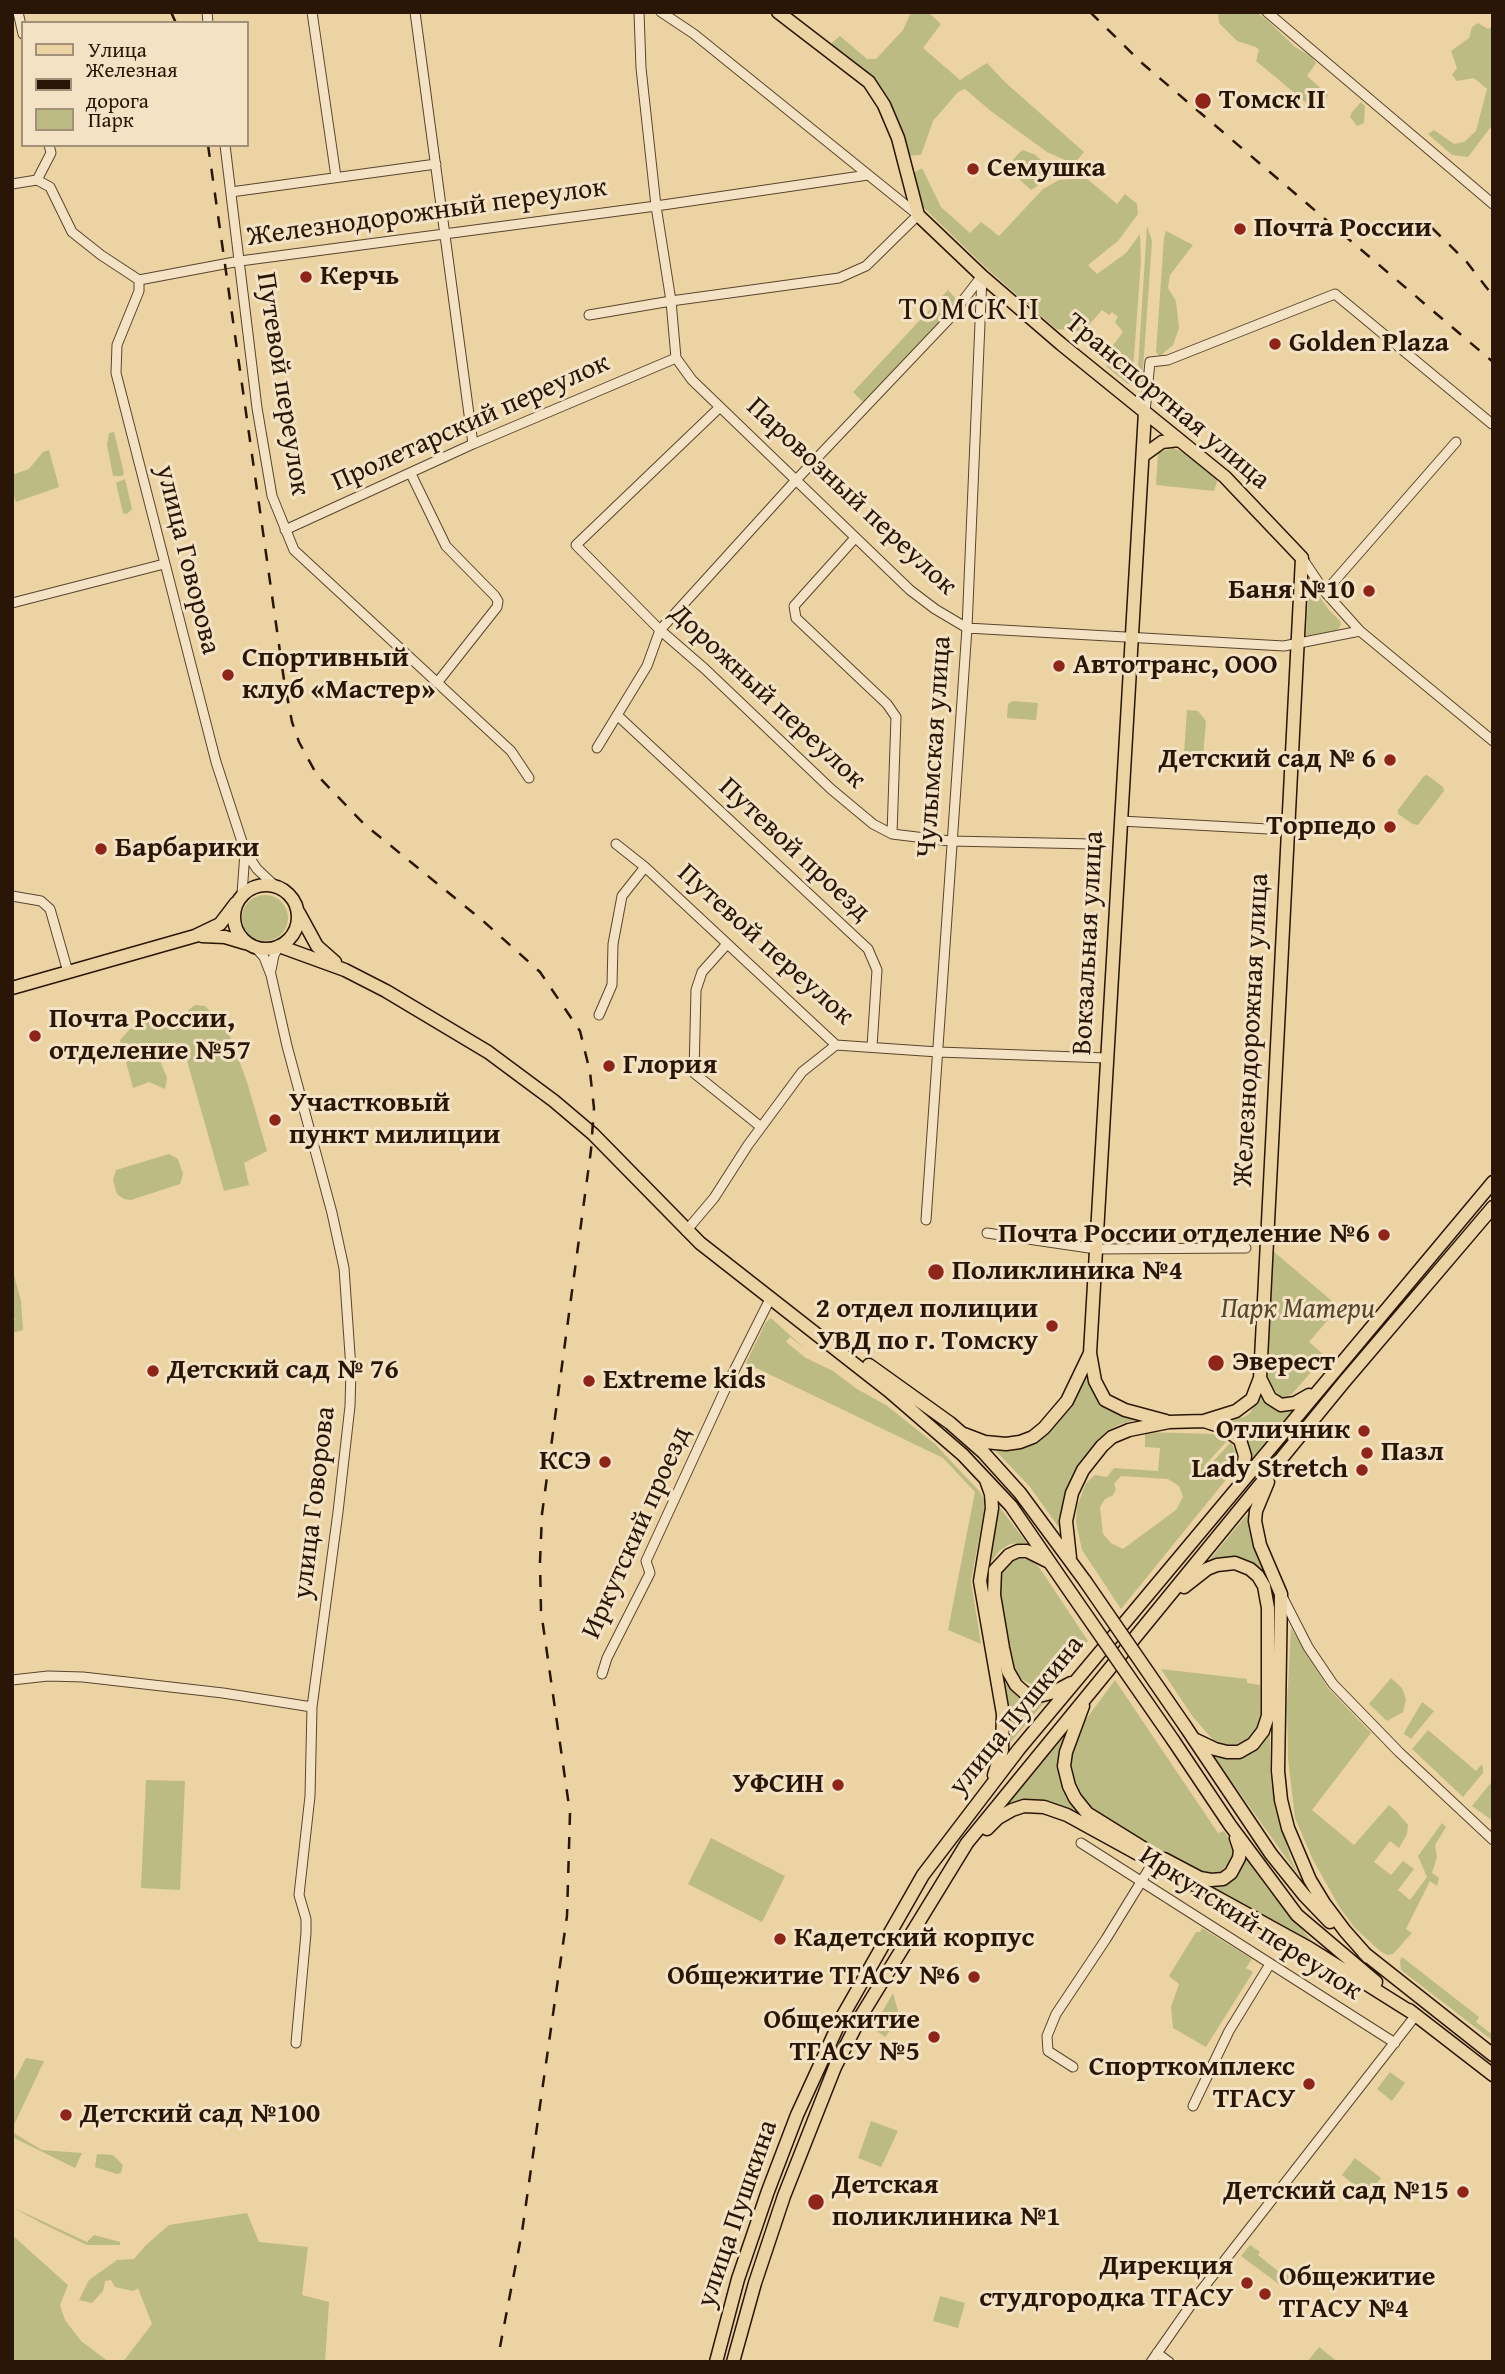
<!DOCTYPE html>
<html>
<head>
<meta charset="utf-8">
<style>
  body { margin:0 }
  #map { position:relative; width:1505px; height:2374px; overflow:hidden; background:#ecd3a3; font-family:"Gentium Book Plus",serif }
  canvas { display:block }
  .frame { position:absolute; inset:0; border:14px solid #291607; pointer-events:none }
  .legend { position:absolute; left:21px; top:21px; width:228px; height:126px; box-sizing:border-box; background:#f3e2c3; border:2px solid #a29078; margin:0; padding:9px 12px; list-style:none; font-size:21px; color:#291607 }
  .legend li { display:flex; align-items:center; gap:14px; height:35px }
  .legend b { width:35px; border:2px solid #a29078 }
</style>
</head>
<body>
<div id="map">
<canvas width="1505" height="2374"></canvas>
<div class="frame"></div>
<ul class="legend">
<li><b style="height:9px;background:#ecd3a3"></b>Улица</li>
<li><b style="height:9px;background:#291607"></b>Железная дорога</li>
<li><b style="height:19px;background:#bcbb83"></b>Парк</li>
</ul>
</div>
<script>
const context = document.querySelector('canvas').getContext('2d');
context.lineJoin = 'round';
function paint(path, color) { context.fillStyle = color; context.fill(path, 'evenodd'); }
const poly = rows => new Path2D(rows.map(r => 'M' + r).join(''));
function stroke(path, color, width, dash) { context.strokeStyle = color; context.lineWidth = width; context.lineCap = dash ? 'butt' : 'round'; context.setLineDash(dash || []); context.stroke(path); }
function drawText(font, color, halo, rows, align = 'center') {
  context.font = font + ' "Gentium Book Plus",serif'; context.lineWidth = 6; context.setLineDash([]); context.textBaseline = 'middle'; context.strokeStyle = halo; context.fillStyle = color; for (const [text, x, y, turn = 0] of rows) {
    context.save(); context.translate(x, y); context.rotate((+turn || 0) * Math.PI / 180); context.textAlign = isNaN(turn) ? turn : align; if (halo) context.strokeText(text, 0, 0); context.fillText(text, 0, 0); context.restore();
  }
}
const green = poly([
  [911,12,928,12,941,24,923,48,960,80,987,63,1006,83,1084,152,1074,164,1047,152,992,112,965,89,958,92,933,121,921,155,907,156,887,103,828,46,840,36,867,59,876,59,903,30],
  [1218,12,1256,12,1268,21,1295,47,1311,56,1316,63,1307,76,1328,95,1325,100,1315,110,1256,61,1259,50,1256,47,1237,41,1219,23],
  [1478,23,1488,29,1493,26,1493,124,1468,157,1452,155,1428,134,1434,130,1454,144,1464,142,1476,131,1487,89,1474,78,1457,81,1452,75,1457,68,1451,51,1469,38,1472,27],
  [1361,102,1365,106,1364,123,1357,126,1350,117,1352,112],
  [1022,150,1034,154,1057,173,1031,190,1006,167],
  [922,168,941,207,970,233,981,222,999,236,1043,189,1059,180,1086,178,1117,204,1125,194,1137,204,1138,214,1118,241,1088,265,1097,274,1126,253,1140,234,1141,261,1132,384,1128,384,1107,367,1105,356,1123,332,1115,322,1118,317,1112,312,1109,315,1102,310,1088,326,1081,318,1076,323,1082,331,1056,329,986,268,924,208,914,173],
  [1147,226,1152,241,1142,384,1137,383],
  [1166,231,1193,245,1170,275,1168,288,1176,301,1179,328,1173,345,1160,356,1156,352,1164,238],
  [948,290,956,299,945,317,864,403,853,392],
  [114,432,124,473,122,476,113,476,107,445,109,433],
  [1173,448,1185,453,1218,479,1214,491,1156,485,1158,453],
  [49,450,59,487,16,502,12,488,12,475,29,469,43,452],
  [125,479,132,509,127,514,123,513,116,483],
  [1309,582,1329,610,1340,621,1341,625,1337,631,1306,636],
  [1013,701,1038,703,1036,720,1007,718,1008,704],
  [1187,710,1198,711,1206,721,1203,756,1184,754],
  [1427,775,1443,787,1444,791,1418,825,1413,824,1398,814,1398,810,1424,776],
  '242 918a23 23 0 1 1 46 0a23 23 0 1 1-46 0Z',
  [195,1005,205,1006,227,1028,247,1082,267,1151,244,1163,249,1185,224,1191,184,1050,159,1058,167,1078,165,1089,149,1082,133,1088,120,1040,130,1029,173,1012,186,1012],
  [169,1154,178,1159,183,1174,180,1184,131,1200,124,1199,117,1194,113,1180,116,1170],
  [1273,1251,1339,1307,1309,1342,1325,1356,1292,1394,1286,1397,1281,1397,1267,1382],
  [12,1268,21,1301,23,1330,12,1333,12,1321,15,1320,12,1311],
  [771,1318,805,1349,790,1337,786,1342,806,1358,833,1371,857,1389,886,1405,935,1444,980,1492,984,1500,984,1510,971,1581,981,1644,948,1630,975,1492,943,1458,746,1363,766,1322],
  [1088,1368,1090,1381,1098,1400,1144,1418,1121,1424,1108,1430,1086,1456,1066,1491,1060,1529,1030,1487,993,1448,1035,1441],
  [1259,1397,1264,1398,1279,1410,1295,1409,1250,1463,1250,1451,1243,1434,1223,1422,1244,1417,1250,1413],
  [1145,1432,1213,1434,1226,1442,1206,1464,1208,1467,1231,1442,1237,1456,1237,1466,1121,1609,1082,1550,1076,1522,1077,1507,1086,1483,1095,1475,1107,1477,1114,1468,1158,1471,1160,1448,1145,1447],
  [1121,1476,1168,1479,1179,1486,1183,1497,1176,1510,1123,1549,1111,1543,1103,1534,1100,1507,1105,1499,1113,1495,1116,1489,1114,1484],
  [997,1504,1027,1543,1010,1544,999,1551,984,1572],
  [1250,1511,1249,1529,1268,1578,1266,1579,1253,1563,1243,1559,1228,1557,1206,1564],
  [1014,1558,1030,1560,1039,1567,1088,1641,1056,1678,1037,1685,1028,1683,1020,1678,1014,1666,1001,1607,999,1572],
  [1291,1628,1328,1688,1371,1733,1312,1810,1354,1845,1389,1805,1397,1812,1408,1825,1407,1834,1399,1848,1390,1841,1374,1862,1391,1875,1403,1861,1414,1869,1398,1890,1410,1900,1427,1877,1418,1856,1442,1823,1446,1827,1435,1845,1437,1857,1432,1873,1439,1878,1437,1886,1430,1881,1406,1929,1412,1933,1393,1954,1387,1955,1380,1951,1354,1927,1340,1908,1313,1860,1295,1818,1288,1759,1287,1706],
  [1161,1669,1247,1679,1247,1683,1260,1685,1261,1717,1256,1729,1249,1739,1233,1746,1214,1741,1193,1717],
  [1002,1673,1014,1692,1024,1697,1048,1698,1004,1750,1009,1729,1009,1714],
  [1391,1678,1402,1688,1406,1699,1403,1712,1387,1721,1369,1704],
  [1115,1680,1218,1833,1224,1831,1231,1842,1233,1851,1230,1862,1218,1874,1208,1873,1188,1865,1093,1812,1073,1782,1069,1766,1072,1749,1081,1726],
  [1422,1702,1434,1711,1411,1739,1404,1734,1405,1731],
  [1270,1728,1270,1773,1275,1806,1291,1859,1299,1876,1214,1757,1237,1758,1247,1755,1256,1749],
  [1428,1730,1476,1771,1481,1765,1483,1766,1483,1773,1463,1797,1412,1749],
  [1065,1735,1062,1747,1077,1808,1074,1812,1059,1805,1034,1800,1026,1800,1004,1807],
  [146,1780,185,1781,180,1890,141,1888],
  [1493,1780,1493,1821,1472,1806],
  [711,1838,785,1876,762,1922,688,1884],
  [1244,1855,1266,1887,1312,1941,1206,1884,1215,1884],
  [1202,1928,1252,1959,1246,1968,1253,1972,1206,2047,1173,2028,1171,2007,1179,1984,1169,1976,1196,1932,1200,1932],
  [1402,1957,1479,2017,1476,2022,1493,2035,1493,2041,1401,1970,1400,1961],
  [893,1993,900,2018,885,2037,873,2028],
  [26,2058,44,2061,12,2129,12,2085],
  [1390,2072,1405,2083,1392,2101,1377,2089],
  [871,2121,898,2131,881,2167,858,2158],
  [12,2132,42,2150,82,2153,75,2168,12,2137],
  [97,2154,113,2155,123,2165,121,2173,117,2174,95,2167],
  [1355,2158,1381,2178,1367,2195,1342,2175],
  [12,2207,87,2242,94,2235,120,2242,120,2245,87,2245,43,2224],
  [247,2213,259,2242,308,2247,302,2295,329,2302,325,2362,123,2362,152,2324,138,2288,133,2291,115,2287,111,2280,105,2281,103,2291,92,2303,79,2300,89,2280,117,2260,134,2259,145,2246,169,2225],
  [12,2235,68,2285,60,2305,65,2320,81,2341,109,2362,12,2362],
  [1250,2245,1260,2252,1258,2255,1283,2275,1286,2272,1289,2277,1288,2283,1284,2288,1241,2256],
  [940,2296,965,2303,958,2328,933,2321],
  [1319,2347,1338,2362,1307,2362]
]);
const minor = poly([
  [18,12,23,34],
  [207,12,208,23],
  [312,12,336,177],
  [415,12,473,444],
  [639,12,641,68,656,206,671,301,676,358,692,380,910,590,935,609,967,628,1284,646,1360,631],
  [1267,12,1493,204],
  [225,145,257,408,272,496,294,550,511,751,529,778],
  [37,180,50,187,72,232,101,255,139,280,240,261,656,206,868,175],
  [37,180,51,153,49,145],
  [12,184,37,180],
  [231,192,436,164],
  [139,280,139,291,117,345,116,373,216,762,245,851,257,869,274,885],
  [589,315,671,301,839,278,866,266,918,215,694,34,661,12],
  [720,407,576,545,660,630,705,669,831,789,873,824,892,834,950,841,1093,844],
  [1145,412,1150,362,1168,360,1335,294,1492,424],
  [411,474,446,546,495,596,498,601,497,607,437,683],
  [285,530,473,444,676,358],
  [855,538,794,606,796,618,887,704,896,717,892,834],
  [1302,558,1325,592,1360,631,1493,741],
  [1325,592,1456,442],
  [12,603,164,564],
  [617,715,868,949,877,970,872,1047],
  [597,748,647,666,660,630,797,479,948,320,981,277],
  [1121,821,1287,830],
  [616,844,645,867,836,1045,938,1052,1106,1058],
  [242,894,245,852],
  [12,896,41,901,50,909,68,972],
  [727,944,702,972,696,990,694,1073,761,1127],
  [255,947,264,957,271,975,287,1046,332,1213,344,1268,351,1369,350,1406,338,1512,312,1707,310,1796,299,1895,306,1919,306,1933,296,2043],
  [271,970,274,955,279,946],
  [599,1015,612,985,613,944,622,896,645,867],
  [926,1220,967,628,982,276],
  [686,1231,714,1198,748,1145,802,1072,836,1045],
  [987,1233,1096,1249,1246,1248],
  [1283,1598,1308,1647,1333,1684,1399,1752,1493,1840],
  [602,1674,607,1658,650,1573,646,1561,729,1381,771,1297],
  [12,1680,48,1676,83,1677,223,1693,312,1707],
  [1081,1843,1395,2043],
  [1073,2067,1048,2051,1047,2036,1056,2014,1106,1939,1157,1856],
  [1193,2106,1229,2031,1270,1964],
  [1157,2353,1169,2362],
  [1151,2362,1200,2292,1416,2015]
]);
const major = poly([
  [778,12,869,82,884,105,898,138,918,215,982,276,1061,344,1225,477,1302,558,1260,1378,1252,1399,1236,1411,1204,1421,1169,1422,1129,1430,1112,1437,1102,1446,1083,1470,1072,1493,1066,1521,1070,1558],
  [1144,455,1162,442,1179,440],
  '234 917a32 32 0 1 1 64 0a32 32 0 1 1-64 0Z',
  [299,913,317,946,335,962],
  [202,936,225,937,245,943],
  [279,946,345,970,386,991,488,1052,554,1101,593,1134,700,1243,889,1391,963,1455,1011,1506,1073,1596],
  [12,988,195,936,220,924,236,903],
  [1090,1353,1095,1381,1105,1400,1125,1410,1166,1421],
  [869,1365,950,1423,983,1452,1020,1493,1085,1581],
  [1260,1378,1270,1398,1281,1405,1295,1403,1309,1395],
  [1204,1421,1222,1427,1240,1440,1245,1456,1241,1478],
  [964,1434,985,1442,1006,1444,1020,1442,1033,1437,1044,1428,1067,1401,1090,1353,1145,412],
  [986,1480,991,1494,992,1508,980,1581,1003,1714,1002,1750,994,1775],
  [1268,1482,1256,1511,1255,1521,1260,1545,1281,1594,1278,1771,1281,1800,1288,1828,1310,1880,1324,1903,1345,1931,1368,1957],
  [1047,1561,1027,1551,1018,1551,1009,1555,995,1570,994,1595,1003,1648,1008,1671,1016,1685,1025,1693,1032,1695,1043,1695,1054,1692,1071,1683],
  [1184,1587,1207,1569,1217,1565,1235,1563,1250,1569,1258,1576,1264,1586,1268,1608,1268,1716,1263,1731,1253,1744,1239,1752,1227,1752,1215,1749,1196,1740],
  [1083,1706,1066,1752,1064,1766,1069,1786,1075,1798,1087,1813,1145,1849],
  [1185,1726,1271,1854,1304,1895,1330,1922],
  [1173,1740,1230,1825,1297,1915,1376,1982],
  [987,1829,998,1818,1012,1810,1024,1806,1044,1807,1067,1815,1309,1948,1414,2014],
  [1164,1859,1200,1878,1211,1880,1223,1879,1231,1873,1239,1858,1240,1850,1236,1838],
  [1364,1953,1493,2055],
  [1409,2010,1493,2075],
  [716,2362,738,2279,768,2191,797,2115,842,2017,923,1875,1019,1749,1493,1182],
  [733,2362,755,2283,784,2196,835,2067,861,2016,967,1843,1344,1382,1493,1207]
]);
const rail = poly([
  [171,12,176,23],
  [1090,12,1143,64,1493,362],
  [208,145,284,680,292,722,299,742,317,775,364,824,482,920,540,972,580,1031,590,1072,594,1108,591,1150,542,1514,540,1562,541,1611,570,1813,567,1916,522,2232,500,2347],
  [1432,228,1466,261,1493,296]
]);
const majorBridge = poly([
  [1085,1581,1185,1726],
  [1073,1596,1173,1740]
]);
const markers = [
  [1203,101,9,"#8f2418"],
  [973,169,7,"#8f2418"],
  [1240,229,7,"#8f2418"],
  [306,277,7,"#8f2418"],
  [1275,344,7,"#8f2418"],
  [1369,591,7,"#8f2418"],
  [1059,666,7,"#8f2418"],
  [228,675,7,"#8f2418"],
  [1390,760,7,"#8f2418"],
  [1390,827,7,"#8f2418"],
  [101,849,7,"#8f2418"],
  [35,1036,7,"#8f2418"],
  [609,1066,7,"#8f2418"],
  [275,1120,7,"#8f2418"],
  [1384,1235,7,"#8f2418"],
  [936,1272,9,"#8f2418"],
  [1052,1326,7,"#8f2418"],
  [1216,1363,9,"#8f2418"],
  [153,1371,7,"#8f2418"],
  [589,1381,7,"#8f2418"],
  [1364,1431,7,"#8f2418"],
  [1367,1453,7,"#8f2418"],
  [605,1462,7,"#8f2418"],
  [1362,1470,7,"#8f2418"],
  [838,1785,7,"#8f2418"],
  [780,1939,7,"#8f2418"],
  [974,1977,7,"#8f2418"],
  [934,2037,7,"#8f2418"],
  [1309,2084,7,"#8f2418"],
  [66,2115,7,"#8f2418"],
  [1463,2192,7,"#8f2418"],
  [816,2202,9,"#8f2418"],
  [1247,2283,7,"#8f2418"],
  [1265,2294,7,"#8f2418"]
];
const poiNames = [
  ["Томск II",1219,101],
  ["Семушка",987,169],
  ["Почта России",1254,229],
  ["Керчь",320,277],
  ["Golden Plaza",1289,344],
  ["Баня №10",1355,591,"right"],
  ["Спортивный",242,659],
  ["клуб «Мастер»",242,691],
  ["Автотранс, ООО",1073,666],
  ["Детский сад № 6",1376,760,"right"],
  ["Торпедо",1376,827,"right"],
  ["Барбарики",115,849],
  ["Почта России,",49,1020],
  ["отделение №57",49,1052],
  ["Глория",623,1066],
  ["Участковый",289,1104],
  ["пункт милиции",289,1136],
  ["Почта России отделение №6",1370,1235,"right"],
  ["Поликлиника №4",952,1272],
  ["2 отдел полиции",1038,1310,"right"],
  ["УВД по г. Томску",1038,1342,"right"],
  ["Эверест",1232,1363],
  ["Детский сад № 76",167,1371],
  ["Extreme kids",603,1381],
  ["Отличник",1350,1431,"right"],
  ["Пазл",1381,1453],
  ["КСЭ",591,1462,"right"],
  ["Lady Stretch",1348,1470,"right"],
  ["УФСИН",824,1785,"right"],
  ["Кадетский корпус",794,1939],
  ["Общежитие ТГАСУ №6",960,1977,"right"],
  ["Общежитие",920,2021,"right"],
  ["ТГАСУ №5",920,2053,"right"],
  ["Спорткомплекс",1295,2068,"right"],
  ["ТГАСУ",1295,2100,"right"],
  ["Детский сад №100",80,2115],
  ["Детская",832,2186],
  ["поликлиника №1",832,2218],
  ["Детский сад №15",1449,2192,"right"],
  ["Дирекция",1233,2267,"right"],
  ["студгородка ТГАСУ",1233,2299,"right"],
  ["Общежитие",1279,2278],
  ["ТГАСУ №4",1279,2310]
];
const streetNames = [
  ["Железнодорожный переулок",427,213,-8],
  ["Путевой переулок",282,384,81],
  ["Транспортная улица",1167,402,40],
  ["Пролетарский переулок",471,423,-24],
  ["Паровозный переулок",851,497,43],
  ["улица Говорова",187,560,76],
  ["Дорожный переулок",767,697,43],
  ["Чулымская улица",935,747,-86],
  ["Путевой проезд",794,850,43],
  ["Вокзальная улица",1089,943,-87],
  ["Путевой переулок",765,945,42],
  ["Железнодорожная улица",1252,1030,-87],
  ["улица Говорова",315,1503,-83],
  ["Иркутский проезд",637,1533,-66],
  ["улица Пушкина",1017,1716,-51],
  ["Иркутский переулок",1250,1924,33],
  ["улица Пушкина",738,2214,-71]
];
const parkNames = [
  ["Парк Матери",1298,1310]
];
const quarterNames = [
  ["ТОМСК II",970,311]
];
paint(green, '#bcbb83');
stroke(minor, '#5a452e', 11);
stroke(major, '#291607', 15);
stroke(minor, '#f3e2c3', 9);
stroke(major, '#ecd3a3', 12);
stroke(rail, '#291607', 2.5, [12, 12]);
stroke(majorBridge, '#291607', 15, []);
stroke(majorBridge, '#ecd3a3', 12);
for (const [x, y, r, color] of markers) { const dot = new Path2D(); dot.arc(x, y, r, 0, 2 * Math.PI); context.fillStyle = color; context.fill(dot); stroke(dot, '#f3e2c3', 2.5); }
drawText('bold 28px', '#291607', '#f3e2c3', poiNames, 'left');
drawText('28px', '#291607', '#f3e2c3', streetNames);
drawText('italic 28px', '#55482c', '#f3e2c3', parkNames);
context.letterSpacing = '2px';
drawText('32px', '#291607', '#f3e2c3', quarterNames);
context.letterSpacing = '0px';
</script>
</body>
</html>
